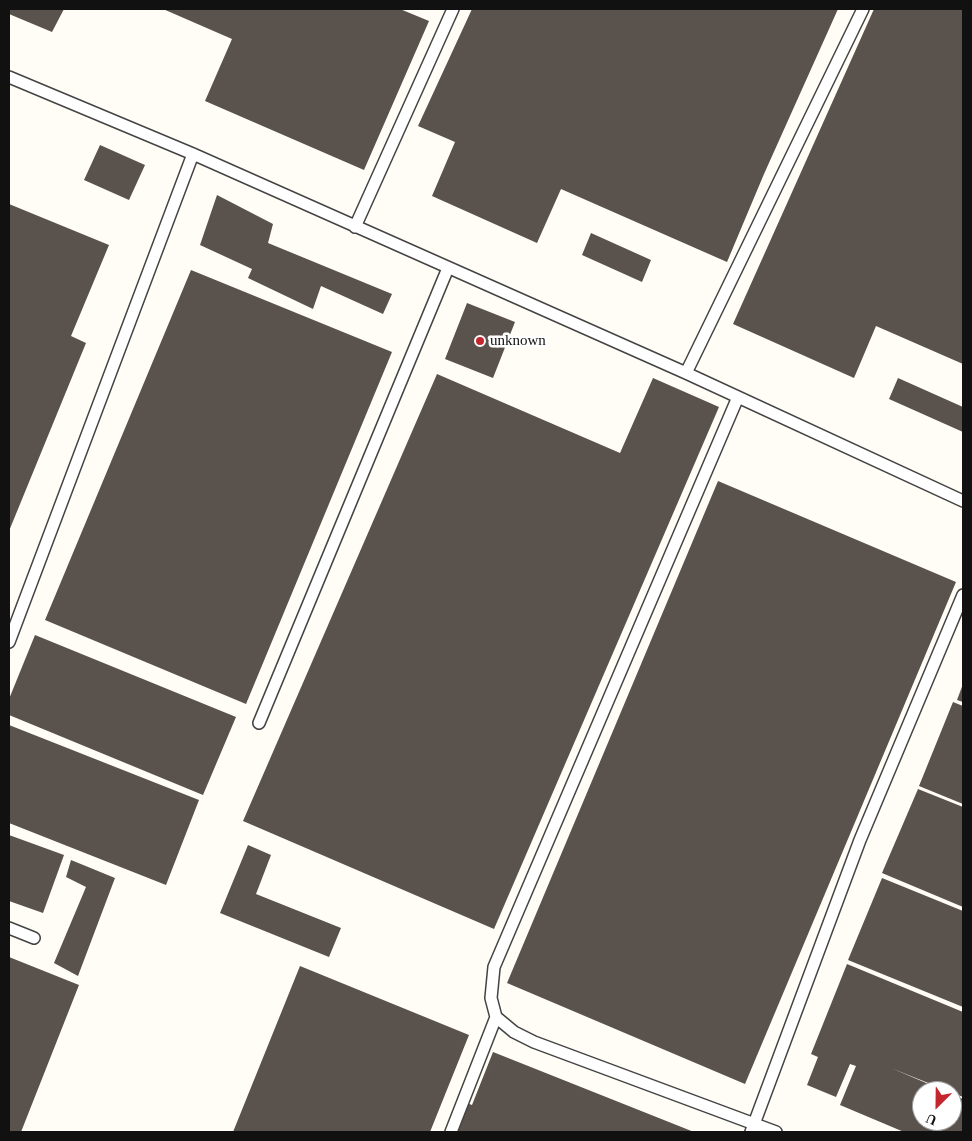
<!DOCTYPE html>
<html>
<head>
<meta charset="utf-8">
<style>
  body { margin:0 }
  #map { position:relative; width:972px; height:1141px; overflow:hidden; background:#fffdf5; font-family:Georgia,serif }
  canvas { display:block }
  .frame { position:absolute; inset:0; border:10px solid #111; pointer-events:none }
  .north { position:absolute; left:912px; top:1081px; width:50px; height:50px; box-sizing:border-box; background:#fff; border:1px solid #a0a0a0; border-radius:50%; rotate:203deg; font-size:14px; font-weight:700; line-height:20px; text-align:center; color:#111 }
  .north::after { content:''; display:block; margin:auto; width:18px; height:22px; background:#c4262e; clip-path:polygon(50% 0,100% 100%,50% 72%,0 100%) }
</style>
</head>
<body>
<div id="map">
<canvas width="972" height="1141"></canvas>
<div class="frame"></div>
<div class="north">U</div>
</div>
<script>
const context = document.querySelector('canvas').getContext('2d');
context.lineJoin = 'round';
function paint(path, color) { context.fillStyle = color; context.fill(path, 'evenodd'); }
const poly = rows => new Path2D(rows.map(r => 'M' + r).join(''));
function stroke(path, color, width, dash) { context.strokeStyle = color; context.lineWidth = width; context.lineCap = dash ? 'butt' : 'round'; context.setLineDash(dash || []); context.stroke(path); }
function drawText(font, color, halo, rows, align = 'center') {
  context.font = font + ' Georgia,serif'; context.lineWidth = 5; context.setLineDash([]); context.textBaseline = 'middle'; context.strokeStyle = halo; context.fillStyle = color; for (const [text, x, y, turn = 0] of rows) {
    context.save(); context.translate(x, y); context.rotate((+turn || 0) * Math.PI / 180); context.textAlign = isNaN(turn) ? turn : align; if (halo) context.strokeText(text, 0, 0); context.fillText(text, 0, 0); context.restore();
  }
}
const building = poly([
  [9,9,64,9,52,32,9,14],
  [163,9,400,9,429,21,364,170,205,101,232,39],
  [472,9,838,9,764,174,727,262,561,189,537,243,432,196,455,142,418,126],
  [874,9,963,9,963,364,876,326,854,378,733,324],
  [100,145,145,165,129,200,84,180],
  [217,195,273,224,268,243,392,294,383,314,321,286,313,309,248,278,252,269,200,245],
  [9,204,109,245,71,336,86,343,9,531],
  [591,233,651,260,642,282,582,255],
  [191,270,392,352,246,704,45,620],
  [467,303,515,322,493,378,445,359],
  [437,374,620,453,653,378,719,407,494,929,243,821],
  [898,378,963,407,963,432,889,399],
  [718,481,956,582,745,1084,507,983],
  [35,635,236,717,203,795,9,715,9,699],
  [963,684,963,702,957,700],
  [953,702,963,706,963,804,919,786],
  [9,725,199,800,166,885,9,823],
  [918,789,963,807,963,907,882,873],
  [9,835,64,855,43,913,9,901],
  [248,845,271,855,256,894,341,928,329,957,220,913],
  [71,860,115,878,78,976,54,963,86,887,66,877],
  [882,878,963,911,963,1007,848,960],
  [9,957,79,985,21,1132,9,1132],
  [847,964,963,1012,963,1097,891,1068,945,1091,922,1091,922,1121,952,1121,952,1094,963,1099,963,1132,904,1132,840,1105,856,1066,850,1064,836,1097,807,1085,818,1057,811,1054],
  [300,966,469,1035,430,1132,233,1132],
  [493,1052,694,1132,455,1132,467,1103,472,1105]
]);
const service = poly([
  [9,77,193,154,686,373,963,501],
  [355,227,453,9],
  [686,373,863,9],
  [738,397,494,967,491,998,496,1017,514,1032,534,1042,776,1132],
  [9,642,193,154],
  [259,723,448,268],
  [9,928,34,938],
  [451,1132,496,1017],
  [751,1132,860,840,963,595]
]);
const markers = [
  [480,341,5,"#c4262e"]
];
const poiNames = [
  ["unknown",490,341]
];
paint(building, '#5a524d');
stroke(service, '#444', 14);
stroke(service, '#fff', 11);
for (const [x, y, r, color] of markers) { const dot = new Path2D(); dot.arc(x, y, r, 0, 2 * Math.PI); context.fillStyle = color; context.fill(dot); stroke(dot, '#fff', 2); }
drawText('15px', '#111', '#fff', poiNames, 'left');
</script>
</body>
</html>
